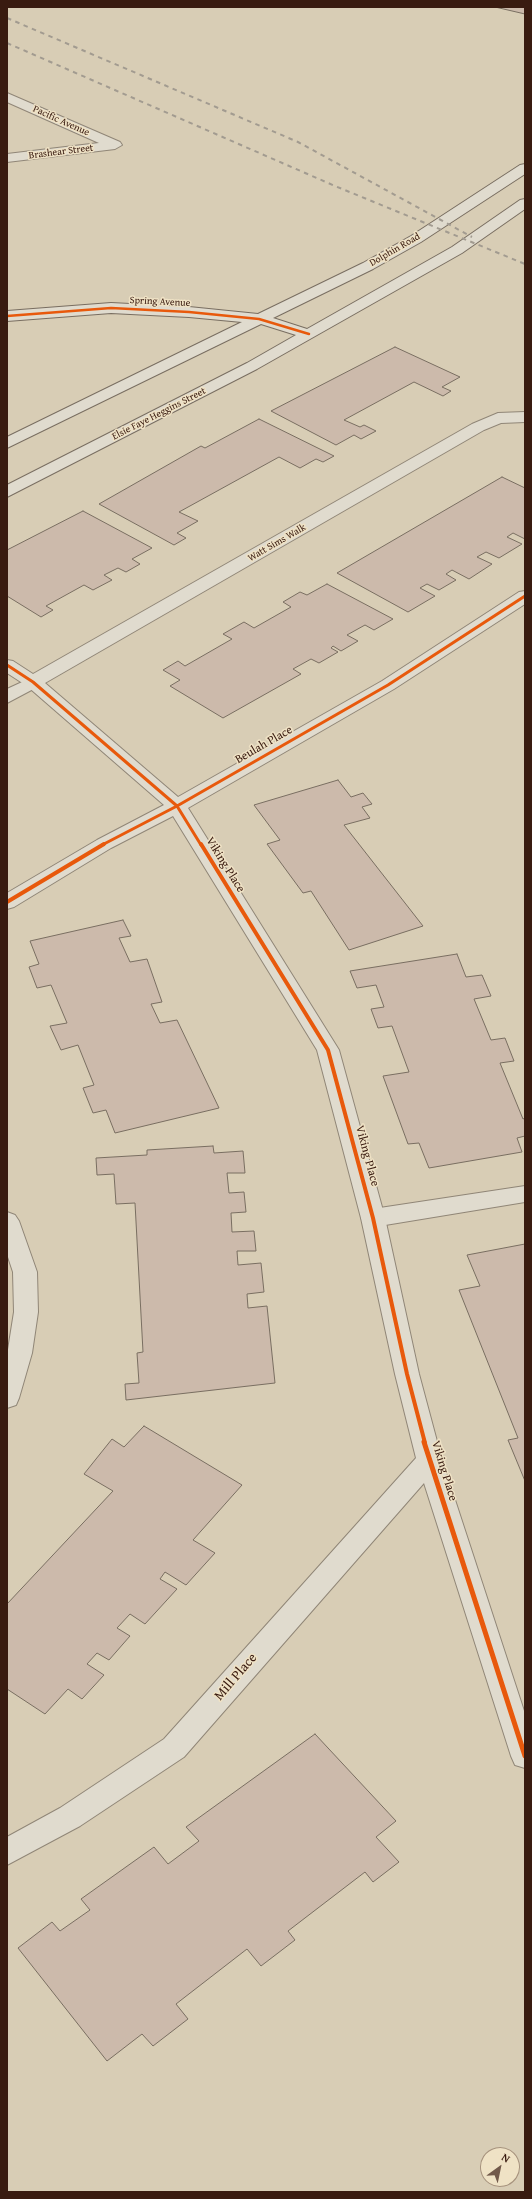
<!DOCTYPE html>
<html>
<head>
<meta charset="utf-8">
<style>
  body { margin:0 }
  #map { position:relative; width:532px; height:2199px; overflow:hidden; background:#d8cdb5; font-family:"Gentium Book Plus",serif }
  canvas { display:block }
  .frame { position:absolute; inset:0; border:8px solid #391b10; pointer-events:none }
  .north { position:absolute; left:480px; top:2147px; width:40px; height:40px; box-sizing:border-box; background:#efe2c5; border:1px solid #a6927d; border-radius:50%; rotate:33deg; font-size:11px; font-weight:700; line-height:16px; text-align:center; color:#391b10 }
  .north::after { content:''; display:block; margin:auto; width:14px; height:18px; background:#71594a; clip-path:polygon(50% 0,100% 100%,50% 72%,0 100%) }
</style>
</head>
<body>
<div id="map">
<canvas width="532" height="2199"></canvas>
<div class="frame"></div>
<div class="north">N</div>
</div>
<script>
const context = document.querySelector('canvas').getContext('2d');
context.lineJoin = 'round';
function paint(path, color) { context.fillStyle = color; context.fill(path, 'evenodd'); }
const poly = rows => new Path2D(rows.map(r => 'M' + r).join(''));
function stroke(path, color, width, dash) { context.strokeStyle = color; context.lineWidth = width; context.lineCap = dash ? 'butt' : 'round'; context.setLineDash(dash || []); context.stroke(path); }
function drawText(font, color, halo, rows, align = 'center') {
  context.font = font + ' "Gentium Book Plus",serif'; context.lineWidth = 3; context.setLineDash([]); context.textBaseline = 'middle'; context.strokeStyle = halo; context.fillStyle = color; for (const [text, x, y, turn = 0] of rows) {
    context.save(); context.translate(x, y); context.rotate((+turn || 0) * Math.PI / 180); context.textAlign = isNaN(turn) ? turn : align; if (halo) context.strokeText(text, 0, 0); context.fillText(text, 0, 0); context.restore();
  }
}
const building = poly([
  [495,7,525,7,525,14,495,7],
  [395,347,460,377,442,387,451,391,443,396,414,382,344,420,360,427,364,425,376,431,361,439,354,435,336,445,271,411,395,347],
  [259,419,334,456,323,462,316,459,300,468,279,457,179,512,198,521,177,533,186,538,174,545,99,504,201,446,205,448,259,419],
  [502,477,525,488,525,539,513,533,507,537,522,544,499,558,486,552,477,557,492,564,469,579,452,570,446,574,456,580,439,590,427,584,420,588,435,596,408,612,337,573,502,477],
  [83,511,152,548,132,559,140,564,126,572,118,568,104,575,112,580,93,590,84,585,46,606,53,610,41,617,7,596,7,550,83,511],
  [327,584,393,619,374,630,365,625,347,635,358,641,341,651,333,646,331,648,338,652,319,663,311,659,293,669,301,674,223,718,170,686,180,680,163,670,178,661,185,666,232,639,223,634,244,622,254,628,291,607,283,602,300,592,307,595,327,584],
  [338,780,351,797,363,793,372,804,362,807,370,818,344,825,423,926,349,950,311,891,303,893,267,844,280,840,254,805,338,780],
  [123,920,131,936,119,938,130,962,147,959,162,1002,151,1004,160,1023,177,1020,219,1108,115,1133,106,1110,93,1113,83,1088,94,1085,78,1045,61,1050,50,1026,67,1023,51,985,37,988,29,967,39,964,30,941,123,920],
  [457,954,466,977,482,975,491,996,474,999,491,1040,505,1038,514,1061,500,1063,523,1119,525,1118,525,1136,517,1138,522,1152,429,1168,419,1143,408,1144,383,1076,409,1072,392,1026,378,1028,371,1009,384,1007,376,985,357,988,350,971,457,954],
  [213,1146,214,1153,243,1151,245,1173,227,1173,229,1193,244,1192,246,1212,231,1213,232,1232,254,1231,256,1251,237,1251,238,1265,261,1263,264,1292,247,1294,248,1308,267,1306,275,1383,126,1400,125,1384,139,1383,137,1353,143,1352,135,1203,116,1204,114,1174,97,1175,96,1158,147,1155,147,1150,213,1146],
  [525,1244,525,1481,508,1440,518,1438,459,1290,480,1286,467,1255,525,1244],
  [144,1426,242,1485,193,1540,215,1553,186,1585,165,1572,160,1579,177,1589,145,1624,130,1614,117,1628,130,1636,109,1660,97,1653,87,1664,104,1675,82,1699,68,1689,45,1714,7,1689,7,1604,113,1491,84,1474,112,1439,124,1447,144,1426],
  [315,1734,396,1821,376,1837,399,1862,373,1882,365,1872,288,1931,295,1940,261,1966,247,1949,176,2004,188,2019,153,2046,142,2034,107,2061,18,1948,52,1922,60,1931,90,1910,81,1899,154,1847,168,1864,199,1841,186,1827,315,1734]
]);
const lane = poly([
  [33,677,39,678,42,682,39,686,7,703,7,689,33,677],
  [525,1186,525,1202,373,1227,365,1224,361,1218,365,1212,373,1209,525,1186]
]);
const street = poly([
  [7,93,120,142,122,145,115,149,7,162,7,154,99,143,7,102,7,93],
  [525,412,525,422,501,423,484,430,45,683,178,797,382,681,519,592,525,591,525,604,394,689,188,808,339,1050,385,1218,419,1374,442,1460,525,1714,525,1768,515,1765,511,1756,424,1483,184,1757,80,1826,7,1865,7,1837,60,1808,164,1739,416,1458,395,1374,361,1218,317,1050,173,816,111,848,14,907,7,909,7,893,97,840,164,805,27,686,7,673,7,660,13,661,33,674,472,424,498,413,525,412],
  [7,1212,15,1215,19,1221,37,1272,38,1312,32,1353,19,1398,16,1405,7,1408,7,1356,14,1312,13,1272,7,1254,7,1212]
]);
const secondary = poly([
  [525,164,525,174,421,242,373,269,273,318,307,329,452,247,520,200,525,199,525,209,462,253,257,369,7,497,7,485,247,363,296,335,261,324,7,448,7,437,242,322,189,317,111,313,7,321,7,311,111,303,189,307,258,314,363,263,411,236,520,165,525,164]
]);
const rail = poly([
  [7,18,298,142,472,237],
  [7,43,335,186,525,264]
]);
const cyclewayFar3 = poly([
  [7,316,111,308,189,312,259,319,309,334]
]);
const cyclewayFar2 = poly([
  [7,665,33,682,177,806,201,845],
  [102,845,177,806,388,685,525,596]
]);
const cyclewayFar1 = poly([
  [201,844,328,1050,373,1218,407,1374,425,1443],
  [7,902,104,844]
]);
const cycleway = poly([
  [424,1442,525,1756]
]);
const farStreetnames = [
  ["Pacific Avenue",61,121,24],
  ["Brashear Street",61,152,-7],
  ["Dolphin Road",395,250,-30],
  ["Spring Avenue",160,302,3],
  ["Elsie Faye Heggins Street",159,414,-27],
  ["Watt Sims Walk",277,543,-30]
];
const streetNames = [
  ["Beulah Place",264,745,-30],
  ["Viking Place",225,865,58],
  ["Viking Place",367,1156,75],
  ["Viking Place",444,1471,73]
];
const nearStreetnames = [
  ["Mill Place",236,1677,-49]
];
paint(building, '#ccbaab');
stroke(building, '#796e61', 1);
stroke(lane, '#908677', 2);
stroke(street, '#908677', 2);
stroke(secondary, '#796e61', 2);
paint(lane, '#e0dbce');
paint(street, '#e0dbce');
paint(secondary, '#e0dbce');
stroke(rail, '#a29b90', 2, [4.5, 4.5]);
stroke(cyclewayFar3, '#e8590c', 2.5);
stroke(cyclewayFar2, '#e8590c', 3);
stroke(cyclewayFar1, '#e8590c', 4);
stroke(cycleway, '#e8590c', 5);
drawText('10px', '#391b10', '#efe2c5', farStreetnames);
drawText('12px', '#391b10', '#efe2c5', streetNames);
drawText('14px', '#391b10', '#efe2c5', nearStreetnames);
</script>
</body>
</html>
